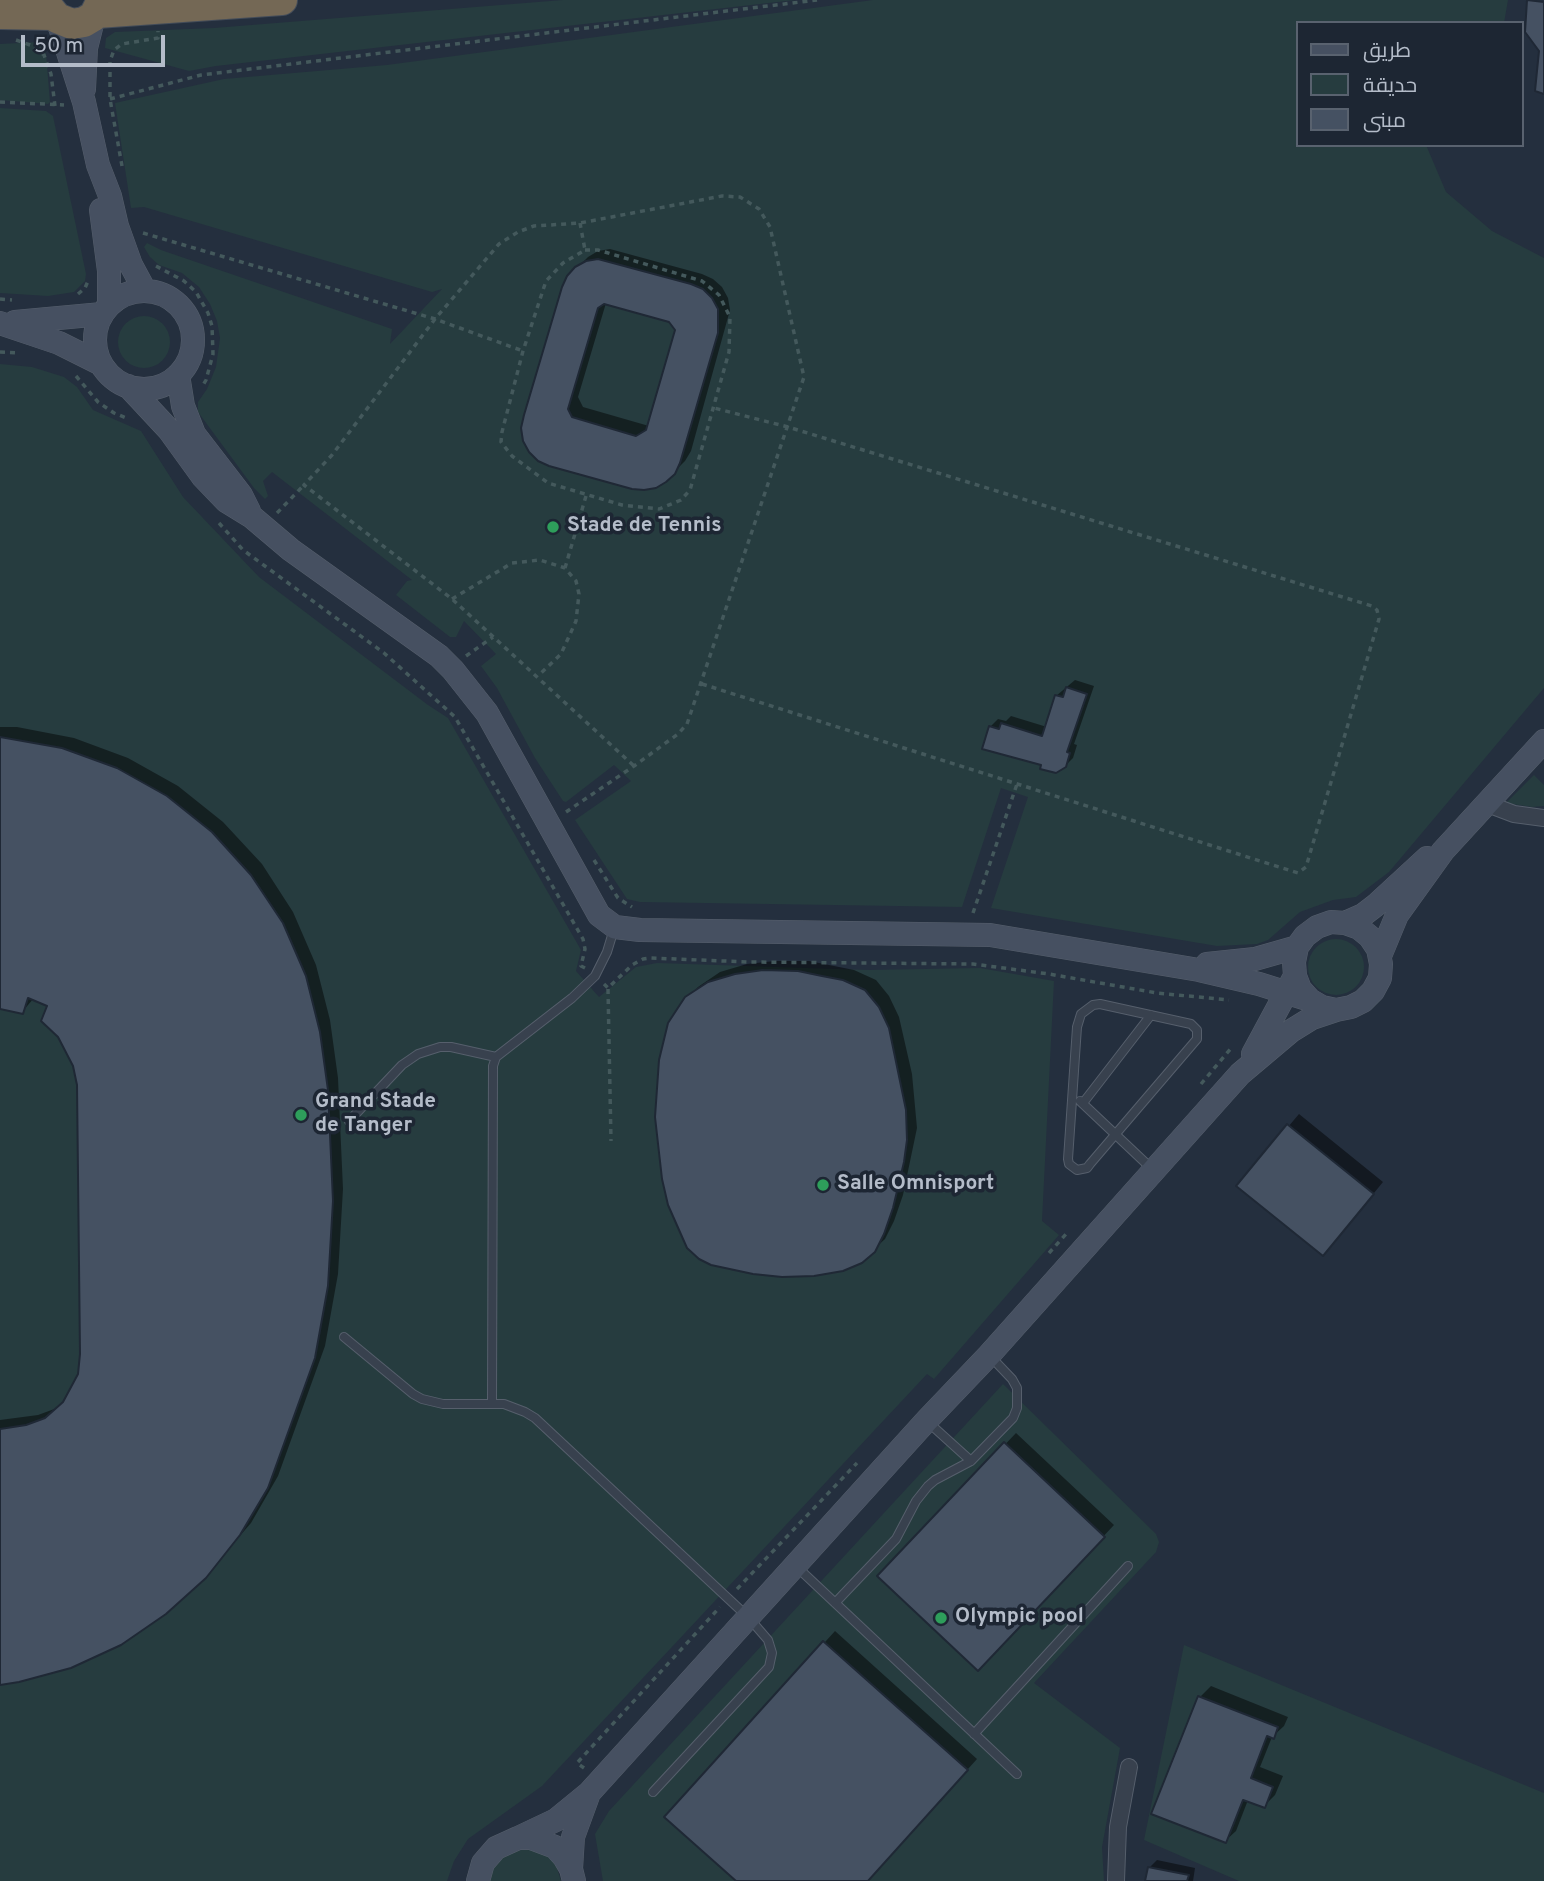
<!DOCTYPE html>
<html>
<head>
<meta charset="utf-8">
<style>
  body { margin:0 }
  #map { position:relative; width:1544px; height:1881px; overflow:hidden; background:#242f3e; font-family:Overpass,Cairo,sans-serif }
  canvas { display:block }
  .legend { position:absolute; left:1296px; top:21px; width:228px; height:126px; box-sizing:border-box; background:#1d2633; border:2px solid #59626f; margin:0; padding:9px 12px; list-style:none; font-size:21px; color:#b4bcc9 }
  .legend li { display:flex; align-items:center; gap:14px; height:35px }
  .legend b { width:35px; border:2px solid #59626f }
  .scale { position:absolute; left:21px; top:35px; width:144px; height:32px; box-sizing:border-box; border:4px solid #b4bcc9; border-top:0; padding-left:9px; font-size:21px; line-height:24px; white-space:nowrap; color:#b4bcc9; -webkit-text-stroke:5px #1d2633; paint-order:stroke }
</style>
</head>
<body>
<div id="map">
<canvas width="1544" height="1881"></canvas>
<ul class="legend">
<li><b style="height:9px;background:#465061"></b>طريق</li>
<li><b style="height:19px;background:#263c3f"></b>حديقة</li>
<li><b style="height:19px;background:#455162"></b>مبنى</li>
</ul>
<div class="scale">50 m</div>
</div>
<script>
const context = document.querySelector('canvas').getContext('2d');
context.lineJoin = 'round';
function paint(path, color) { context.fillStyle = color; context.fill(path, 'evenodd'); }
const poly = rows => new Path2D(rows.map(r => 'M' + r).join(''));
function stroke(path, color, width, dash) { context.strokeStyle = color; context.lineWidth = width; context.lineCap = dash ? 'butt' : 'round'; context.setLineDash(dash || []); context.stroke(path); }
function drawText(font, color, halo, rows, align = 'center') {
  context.font = font + ' Overpass,sans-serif'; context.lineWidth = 7; context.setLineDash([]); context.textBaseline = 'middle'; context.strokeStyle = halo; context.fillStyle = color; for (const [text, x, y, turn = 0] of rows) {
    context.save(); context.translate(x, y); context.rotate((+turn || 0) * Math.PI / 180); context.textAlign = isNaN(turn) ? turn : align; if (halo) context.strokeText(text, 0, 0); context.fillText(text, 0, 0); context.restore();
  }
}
const green = poly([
  [563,0,795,0,216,66,189,71,105,48,106,38,115,32,214,28],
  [873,0,1508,0,1504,23,1297,23,1297,145,1426,145,1446,192,1492,231,1544,258,1544,688,1389,872,1356,897,1333,900,1300,912,1268,940,1257,944,1217,946,991,908,1028,797,1001,788,962,907,640,902,627,899,575,820,631,781,614,765,566,802,563,801,535,758,497,688,481,666,496,654,464,621,456,637,450,637,396,595,407,581,412,580,272,472,263,481,268,496,265,499,254,488,198,412,198,402,207,389,216,367,220,338,217,321,210,304,199,287,182,273,159,265,150,257,144,247,147,243,161,250,392,329,390,344,442,289,432,292,144,207,131,208,115,103,224,79,387,65],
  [39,42,43,45,46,53,50,102,48,104,0,100,0,44],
  [0,108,46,111,53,116,86,274,85,281,74,292,48,296,0,293],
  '118 342a26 26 0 1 1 52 0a26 26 0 1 1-52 0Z',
  [0,364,32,367,64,377,77,387,93,410,141,431,183,497,259,577,428,705,448,718,581,950,576,971,599,997,636,967,657,963,868,970,980,968,1054,981,1042,1221,1059,1235,934,1379,927,1374,542,1786,468,1839,454,1861,447,1881,0,1881],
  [1534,775,1544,785,1544,806,1532,807,1506,803],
  '1308 967a28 28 0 1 1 56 0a28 28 0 1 1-56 0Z',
  [1003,1384,1156,1534,1159,1542,1156,1552,1034,1683,1120,1748,1102,1847,1104,1881,603,1881,595,1834,609,1811],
  [1184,1645,1544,1793,1544,1881,1239,1881,1144,1840],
  [523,1848,536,1850,547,1856,556,1865,561,1881,489,1881,493,1868,500,1858,511,1851]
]);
const shadow = poly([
  [610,249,702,274,713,279,722,287,728,298,730,310,691,451,685,461,665,481,550,464,568,277,588,257,598,251],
  [606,303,670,321,677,330,649,426,583,407,578,397],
  [1075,680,1094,686,1074,744,1077,745,1073,758,1065,766,1043,764,990,727,998,719,1006,721,1011,716,1047,727,1056,696],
  [0,727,17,727,74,738,128,758,178,786,223,822,262,864,293,912,316,965,330,1020,338,1078,343,1189,338,1274,325,1346,278,1476,251,1523,205,1576,0,1683,0,1420,38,1415,57,1408,65,1401,80,1374,82,1355,79,1085,75,1066,49,1005,34,998,22,1012,0,1008],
  [775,961,809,961,854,970,876,980,889,996,899,1017,912,1074,917,1128,903,1195,894,1221,885,1239,873,1250,663,1044,676,1011,698,987,720,972,747,964],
  [1299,1114,1383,1182,1333,1243,1239,1185],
  [1016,1433,1114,1525,989,1658,880,1576],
  [835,1631,977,1759,867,1881,739,1881,667,1817],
  [1211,1686,1288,1717,1284,1726,1272,1737,1260,1767,1283,1776,1275,1795,1264,1806,1248,1800,1236,1831,1225,1841,1154,1813,1200,1697],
  [1157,1860,1195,1868,1193,1881,1147,1881,1149,1868]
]);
const building = poly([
  [1527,0,1544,2,1544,94,1535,91,1539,51,1525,32,1527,0],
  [598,259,691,284,703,289,712,298,718,309,718,333,680,463,675,474,666,482,656,488,644,490,632,489,549,466,538,461,529,452,523,441,521,428,524,415,562,287,567,276,575,267,586,261,598,259],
  [604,304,669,322,675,330,646,430,636,436,572,417,568,409,598,308,604,304],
  [1066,687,1087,694,1067,752,1070,753,1066,767,1056,773,1040,769,1041,765,982,749,989,726,999,729,1001,723,1042,736,1055,695,1063,697,1066,687],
  [0,737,62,748,117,768,167,796,212,832,251,875,283,923,306,976,320,1032,328,1090,333,1201,328,1286,315,1358,268,1488,240,1535,206,1578,166,1614,121,1645,71,1668,19,1682,0,1685,0,1429,26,1425,45,1418,63,1402,78,1374,80,1354,77,1085,73,1066,58,1037,41,1021,47,1006,28,998,23,1014,0,1009,0,737],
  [763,970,798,971,822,976,843,980,865,990,879,1007,889,1028,906,1110,907,1140,904,1162,893,1208,884,1234,875,1252,862,1263,843,1271,814,1276,782,1277,753,1274,711,1265,699,1259,687,1248,668,1205,662,1179,655,1117,659,1060,668,1023,685,997,708,982,735,974,763,970],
  [1287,1124,1374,1194,1323,1256,1236,1186,1287,1124],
  [1004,1442,1105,1537,978,1671,877,1576,1004,1442],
  [823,1641,968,1770,868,1881,736,1881,664,1817,823,1641],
  [1198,1696,1278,1727,1274,1739,1267,1736,1251,1778,1273,1787,1265,1808,1243,1800,1226,1843,1151,1814,1198,1696],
  [1148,1867,1189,1875,1187,1881,1145,1881,1148,1867]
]);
const path = poly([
  [16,40,33,46,44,55,51,74,55,106],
  [110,99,201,75,817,0],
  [0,102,64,105],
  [122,166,110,99,110,61,114,50,122,44,158,38,158,31],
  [580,223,585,250],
  [143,233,435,319,523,351],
  [585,250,598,250,702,281,719,295,730,317,729,352,690,490,681,500,659,509,622,505,548,483,512,456,501,442,502,432,523,351,546,281,563,263,585,250],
  [156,266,184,281,196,292,208,313,212,326,213,354,206,380,202,387],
  [78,294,85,288,88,281],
  [0,299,12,300],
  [0,352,19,353],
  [76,376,98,402,114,413,129,419],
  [277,513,304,485],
  [219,523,243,550,384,653,455,717,583,939,585,949,581,966,585,968],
  [565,568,586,496],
  [452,599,512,563,540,560,565,568,576,581,579,594,576,621,561,654,538,676],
  [466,656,493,637],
  [702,684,1298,873,1306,867,1379,619,1377,610,1372,606,788,427,714,408],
  [566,812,634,766,678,734,687,724,804,377,770,227,759,209,740,197,722,196,580,223,534,226,518,232,499,244,435,319,332,455,304,485,452,599,634,766],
  [594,860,618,898,632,907],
  [973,913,1017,784],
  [604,984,608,988,632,965,643,959,651,958,748,962,973,964,1049,974,1157,993,1229,1000],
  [608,989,611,1141],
  [1201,1084,1232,1047],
  [1049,1253,1067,1233],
  [737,1589,857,1463],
  [584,1768,577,1763,720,1607]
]);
const lane = poly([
  [1100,1004,1191,1024,1197,1030,1197,1039,1090,1164,1087,1168,1077,1170,1069,1164,1068,1159,1077,1027,1081,1014,1093,1005,1100,1004],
  [1080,1101,1152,1169],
  [1083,1103,1151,1015],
  [349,1121,402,1065,418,1054,440,1047,451,1047,496,1057],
  [344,1337,413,1394,422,1399,443,1404,504,1404,525,1412,535,1418,749,1618,768,1640,772,1653,769,1667,653,1792],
  [492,1403,493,1066,496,1057,572,998,595,976,607,952,614,929],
  [929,1423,971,1461],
  [798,1568,1017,1774],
  [835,1603,896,1539,916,1501,928,1486,935,1480,971,1461,1013,1418,1017,1408,1017,1388,1012,1379,991,1357],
  [974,1734,1128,1566]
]);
const street = poly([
  [1485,803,1514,814,1544,818],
  [1116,1881,1118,1827,1129,1767]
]);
const secondary = poly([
  [57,18,84,102,98,165,110,196,117,226,131,265,145,291],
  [84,89,86,48,94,16],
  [101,210,109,271,109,305],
  '95 340a49 49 0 1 1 98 0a49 49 0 1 1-98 0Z',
  [15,322,102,314],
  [0,323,59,343,101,364],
  [178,375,183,406,194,434,241,495,249,511],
  [128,386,169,430,203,477,226,501,252,517,291,550,439,656,453,670,487,713,599,915,615,927,640,930,990,935,1199,970,1259,984,1310,1000],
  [1345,923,1363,915,1376,905,1427,858],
  [1380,956,1397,915,1443,851,1544,741],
  [1207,964,1255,959,1297,947],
  [1253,1054,1295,976,1294,962,1297,947,1305,936,1317,927,1331,922,1345,923,1359,928,1370,937,1378,949,1381,964,1380,978,1373,991,1363,1001,1351,1007,1336,1010,1322,1007,1310,1000,1300,989,1295,976],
  [518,1838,556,1820,589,1793,927,1420,989,1355,1240,1074,1291,1031,1312,1018,1336,1010],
  [571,1869,573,1837,588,1796],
  [478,1881,483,1863,496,1848,518,1838,531,1838,555,1847,564,1857,571,1869,574,1881]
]);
const highway = poly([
  [46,0,48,7,57,18,72,24,84,22,94,16,102,0],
  [97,13,282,0],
  [0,14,53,15]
]);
const markers = [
  [553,527,7,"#2e9e5b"],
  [301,1115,7,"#2e9e5b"],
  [823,1185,7,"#2e9e5b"],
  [941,1618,7,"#2e9e5b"]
];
const poiNames = [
  ["Stade de Tennis",567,527],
  ["Grand Stade",315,1103],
  ["de Tanger",315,1127],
  ["Salle Omnisport",837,1185],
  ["Olympic pool",955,1618]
];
paint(green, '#263c3f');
paint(shadow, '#0007');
paint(building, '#455162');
stroke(building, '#1f2835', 2);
stroke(lane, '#565f6c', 10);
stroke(street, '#565f6c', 18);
stroke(secondary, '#565f6c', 24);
stroke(highway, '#434c59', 32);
stroke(path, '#44595c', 3.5, [5, 5]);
stroke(lane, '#38414e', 8);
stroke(street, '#38414e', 16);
stroke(secondary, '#465061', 23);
stroke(highway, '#746855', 30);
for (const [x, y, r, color] of markers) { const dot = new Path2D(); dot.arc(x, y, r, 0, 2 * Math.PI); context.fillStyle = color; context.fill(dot); stroke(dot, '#1d2633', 2.5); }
drawText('bold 21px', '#b4bcc9', '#1d2633', poiNames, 'left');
</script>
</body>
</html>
